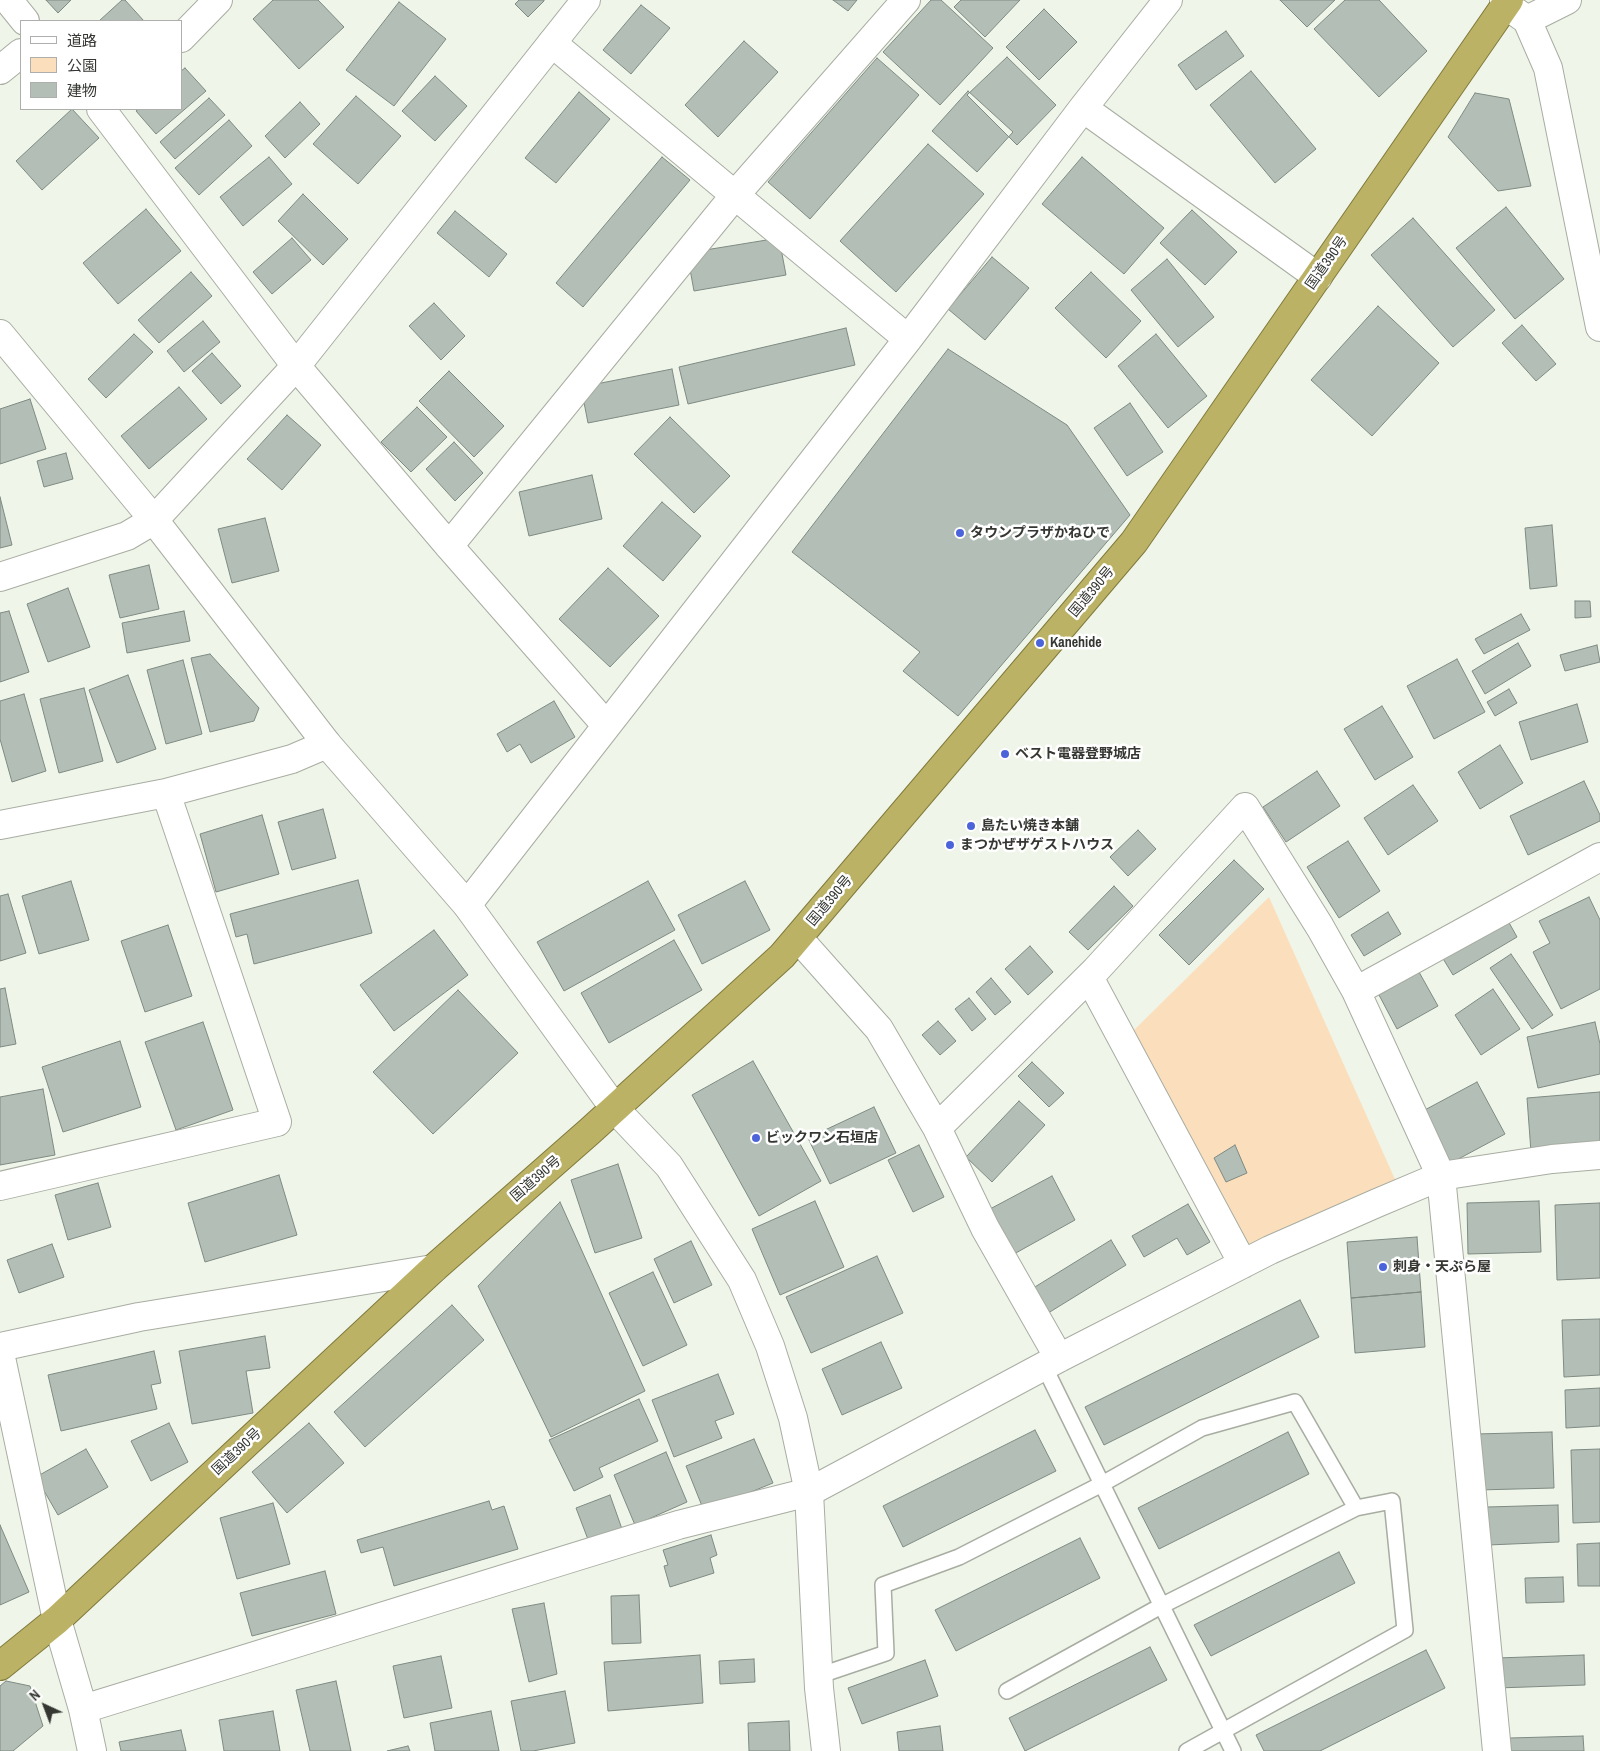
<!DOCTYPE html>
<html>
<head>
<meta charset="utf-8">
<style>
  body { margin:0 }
  #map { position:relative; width:1600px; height:1751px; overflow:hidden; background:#eff5e9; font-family:"Archivo Narrow","Noto Sans JP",sans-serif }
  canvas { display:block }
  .legend { position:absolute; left:20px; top:20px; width:162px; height:90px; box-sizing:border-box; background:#fff; border:1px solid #aeafad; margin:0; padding:6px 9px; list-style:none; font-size:15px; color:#343732 }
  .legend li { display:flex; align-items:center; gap:10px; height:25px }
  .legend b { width:25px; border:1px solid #aeafad }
  .north { position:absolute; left:20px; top:1681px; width:50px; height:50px; -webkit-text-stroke:4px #fff; paint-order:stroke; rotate:317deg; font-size:14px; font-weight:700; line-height:20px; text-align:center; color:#343732 }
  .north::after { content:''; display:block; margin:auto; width:18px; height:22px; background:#343732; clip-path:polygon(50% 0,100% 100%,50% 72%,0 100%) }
</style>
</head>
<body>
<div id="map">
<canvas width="1600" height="1751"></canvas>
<ul class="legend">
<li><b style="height:6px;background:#fff"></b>道路</li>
<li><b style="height:14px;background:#fbdfbc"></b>公園</li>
<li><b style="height:14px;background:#b2beb6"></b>建物</li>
</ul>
<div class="north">N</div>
</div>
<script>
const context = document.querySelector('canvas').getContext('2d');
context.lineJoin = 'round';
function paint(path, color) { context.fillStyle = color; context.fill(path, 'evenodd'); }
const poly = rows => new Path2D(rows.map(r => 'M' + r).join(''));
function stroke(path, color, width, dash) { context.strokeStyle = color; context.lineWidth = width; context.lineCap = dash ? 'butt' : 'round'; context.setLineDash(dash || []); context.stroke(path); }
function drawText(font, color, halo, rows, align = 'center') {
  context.font = font + ' "Archivo Narrow","Noto Sans JP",sans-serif'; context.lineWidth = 5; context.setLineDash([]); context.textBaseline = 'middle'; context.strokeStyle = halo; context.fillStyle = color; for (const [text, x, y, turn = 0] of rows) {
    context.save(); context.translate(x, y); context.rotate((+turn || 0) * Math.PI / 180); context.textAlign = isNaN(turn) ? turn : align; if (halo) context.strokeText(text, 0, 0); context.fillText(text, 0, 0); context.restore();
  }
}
const green = poly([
  [1269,897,1398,1186,1248,1252,1131,1033]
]);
const building = poly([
  [46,0,71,0,58,13,46,0],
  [122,0,125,0,144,21,99,21,122,0],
  [273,0,318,0,344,27,299,69,253,19,273,0],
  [519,0,544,0,544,1,528,17,515,4,519,0],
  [833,0,857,0,848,11,833,0],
  [931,0,941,0,993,48,940,105,883,52,931,0],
  [961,0,1020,0,985,37,954,7,961,0],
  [1280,0,1335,0,1307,27,1280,0],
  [1345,0,1379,0,1427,51,1379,97,1314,29,1345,0],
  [399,2,446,39,394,106,346,70,399,2],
  [641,5,670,28,631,74,603,50,641,5],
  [1044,9,1077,42,1039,80,1006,47,1044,9],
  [1226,31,1244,56,1196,90,1178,65,1226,31],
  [744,41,778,72,718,137,685,105,744,41],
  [1007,57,1056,105,1017,145,967,95,1007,57],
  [877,58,919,95,810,219,768,182,877,58],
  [185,68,206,91,156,134,136,111,139,109,181,109,181,71,185,68],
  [1251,71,1316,149,1275,183,1210,105,1251,71],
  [435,76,467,106,435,141,402,111,435,76],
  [968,91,1013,132,977,172,932,131,968,91],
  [579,92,610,119,556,183,525,158,579,92],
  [1475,93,1509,99,1531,186,1498,191,1448,137,1475,93],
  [356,96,401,136,358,184,313,144,356,96],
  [209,98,225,115,175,159,160,142,209,98],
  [300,102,320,124,285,158,265,136,300,102],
  [72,109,99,138,42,190,16,161,72,109],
  [229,120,252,146,199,195,175,168,229,120],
  [928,144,984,194,896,292,840,241,928,144],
  [269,157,292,184,243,226,220,197,269,157],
  [662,157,690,180,583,307,556,283,662,157],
  [1082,157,1164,228,1124,274,1042,204,1082,157],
  [303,194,348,239,323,265,278,221,303,194],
  [1506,207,1564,279,1515,319,1456,248,1506,207],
  [146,209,181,251,118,304,83,263,146,209],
  [1192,210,1237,252,1205,285,1160,243,1192,210],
  [455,211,507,254,489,277,437,233,455,211],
  [1413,218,1495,310,1453,347,1371,255,1413,218],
  [292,238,311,260,272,294,253,272,292,238],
  [779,238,786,275,694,291,687,253,779,238],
  [992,257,1029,288,985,340,948,309,992,257],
  [1167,259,1214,317,1178,347,1131,290,1167,259],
  [191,272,212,296,159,343,138,320,191,272],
  [1091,272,1141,321,1106,358,1055,308,1091,272],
  [434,303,465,336,441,360,409,326,434,303],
  [1378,306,1439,363,1372,436,1311,380,1378,306],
  [203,321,220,342,184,372,167,351,203,321],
  [1522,325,1556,364,1536,381,1502,343,1522,325],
  [846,328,855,365,688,404,679,367,846,328],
  [134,334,153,352,106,398,88,379,134,334],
  [1156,334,1207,396,1168,428,1118,366,1156,334],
  [948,349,1067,425,1130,515,958,716,903,671,920,652,792,552,948,349],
  [212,353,241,386,221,404,192,371,212,353],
  [672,369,679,405,588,423,581,387,672,369],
  [449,371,504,426,474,457,419,401,449,371],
  [179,387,207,419,149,469,121,436,179,387],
  [30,399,46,449,0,464,0,409,30,399],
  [1130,403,1163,452,1127,476,1094,428,1130,403],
  [417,407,447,437,411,472,381,442,417,407],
  [287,415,321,445,282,490,247,459,287,415],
  [670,417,730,476,694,513,634,454,670,417],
  [454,442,483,473,455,501,426,469,454,442],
  [66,453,73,479,44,487,37,461,66,453],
  [592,475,602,519,529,536,519,492,592,475],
  [0,497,12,545,0,548,0,497],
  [662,502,701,536,663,581,623,546,662,502],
  [265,518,279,571,232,583,218,529,265,518],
  [1552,525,1557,586,1530,589,1525,528,1552,525],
  [149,565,159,609,120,618,109,575,149,565],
  [608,568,659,616,610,667,559,619,608,568],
  [68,588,90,647,48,662,27,604,68,588],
  [1575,601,1590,601,1591,617,1575,618,1575,601],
  [9,611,29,672,0,682,0,613,9,611],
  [184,611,190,641,127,653,122,623,184,611],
  [1521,614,1530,630,1484,654,1475,639,1521,614],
  [1518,643,1531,666,1485,694,1472,671,1518,643],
  [1597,645,1600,662,1565,671,1560,655,1597,645],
  [210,654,259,708,254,721,210,732,191,658,210,654],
  [1457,659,1485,712,1434,739,1407,686,1457,659],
  [183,660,202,734,166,744,147,670,183,660],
  [128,675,156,749,117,763,89,690,128,675],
  [84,688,103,761,59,773,40,699,84,688],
  [1509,689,1517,703,1495,716,1487,702,1509,689],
  [24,694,46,771,12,782,0,739,0,701,24,694],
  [554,701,575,737,531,763,520,744,507,752,497,734,554,701],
  [1577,704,1588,742,1531,760,1519,722,1577,704],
  [1382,706,1413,757,1375,780,1344,729,1382,706],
  [1500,745,1523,783,1480,809,1458,772,1500,745],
  [1317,771,1340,806,1286,842,1263,807,1317,771],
  [1584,781,1600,815,1600,821,1528,855,1510,816,1584,781],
  [1413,785,1438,821,1388,855,1364,818,1413,785],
  [323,809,336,858,292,870,278,822,323,809],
  [262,815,279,874,216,892,200,834,262,815],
  [1138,830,1156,849,1128,876,1110,857,1138,830],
  [1348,841,1380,891,1339,918,1307,867,1348,841],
  [1234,860,1264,889,1189,965,1159,935,1234,860],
  [358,880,372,933,254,964,247,934,236,937,230,914,358,880],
  [71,881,89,940,39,954,22,896,71,881],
  [648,881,675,930,564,991,537,942,648,881],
  [745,881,770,930,702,964,678,915,745,881],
  [1114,886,1133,906,1088,950,1069,932,1114,886],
  [8,894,26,953,0,961,0,896,8,894],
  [1589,897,1600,920,1600,989,1561,1009,1533,952,1550,943,1539,921,1589,897],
  [1388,912,1401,934,1364,956,1351,935,1388,912],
  [1507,919,1517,937,1453,975,1442,957,1507,919],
  [168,925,192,996,145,1012,121,941,168,925],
  [434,930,468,975,394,1031,360,985,434,930],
  [674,940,702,990,609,1043,581,993,674,940],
  [1030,946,1053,972,1028,995,1005,969,1030,946],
  [1511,954,1553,1015,1532,1029,1490,968,1511,954],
  [1419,972,1438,1006,1397,1029,1379,995,1419,972],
  [991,978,1011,1002,995,1015,976,992,991,978],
  [5,988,16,1044,0,1047,0,989,5,988],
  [1493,989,1520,1029,1481,1055,1455,1015,1493,989],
  [458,990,518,1053,433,1134,373,1072,458,990],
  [969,998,986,1019,972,1031,955,1009,969,998],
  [938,1021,956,1041,940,1055,922,1035,938,1021],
  [203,1022,233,1110,176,1130,145,1042,203,1022],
  [1595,1022,1600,1044,1600,1074,1538,1088,1527,1037,1595,1022],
  [120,1041,141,1107,63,1132,42,1067,120,1041],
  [753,1061,821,1181,759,1216,692,1095,753,1061],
  [1032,1062,1064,1093,1049,1107,1018,1076,1032,1062],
  [1477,1082,1505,1134,1449,1164,1421,1112,1477,1082],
  [43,1089,55,1155,0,1165,0,1097,43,1089],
  [1600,1092,1600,1146,1531,1152,1527,1098,1600,1092],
  [1019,1101,1045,1125,992,1182,966,1157,1019,1101],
  [874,1107,896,1153,830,1184,808,1138,874,1107],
  [919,1145,944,1197,913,1212,888,1160,919,1145],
  [1235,1145,1247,1173,1226,1182,1214,1158,1235,1145],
  [618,1164,642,1238,595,1253,571,1180,618,1164],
  [279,1175,297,1235,205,1262,188,1203,279,1175],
  [1052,1176,1075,1220,1014,1254,990,1209,1052,1176],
  [98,1183,111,1227,68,1240,55,1195,98,1183],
  [815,1201,844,1267,780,1295,752,1229,815,1201],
  [1539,1201,1541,1252,1468,1254,1467,1203,1539,1201],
  [560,1202,645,1391,551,1437,478,1286,560,1202],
  [1600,1203,1600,1278,1557,1280,1555,1205,1600,1203],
  [1188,1204,1210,1242,1187,1255,1177,1238,1144,1257,1132,1236,1188,1204],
  [1417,1237,1421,1292,1351,1298,1347,1242,1417,1237],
  [1111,1240,1126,1265,1045,1315,1030,1290,1111,1240],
  [691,1241,712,1285,674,1303,654,1259,691,1241],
  [52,1244,64,1277,19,1293,7,1260,52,1244],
  [877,1256,903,1313,811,1353,786,1297,877,1256],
  [653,1272,687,1345,643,1366,609,1293,653,1272],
  [1421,1292,1425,1347,1355,1353,1351,1298,1421,1292],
  [1300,1300,1319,1337,1104,1445,1085,1407,1300,1300],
  [452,1305,484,1340,365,1447,334,1412,452,1305],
  [1600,1319,1600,1375,1564,1377,1562,1320,1600,1319],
  [265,1336,270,1368,246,1371,253,1413,192,1424,179,1351,265,1336],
  [881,1342,902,1388,842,1415,822,1369,881,1342],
  [154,1351,161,1383,151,1385,157,1409,61,1431,48,1375,154,1351],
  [718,1374,734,1414,715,1421,722,1438,674,1457,652,1400,718,1374],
  [1600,1388,1600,1426,1566,1428,1565,1390,1600,1388],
  [639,1399,658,1441,599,1468,603,1477,574,1491,549,1440,639,1399],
  [169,1423,188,1462,151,1481,131,1441,169,1423],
  [309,1423,344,1463,287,1513,252,1472,309,1423],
  [1035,1430,1056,1471,903,1547,883,1506,1035,1430],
  [1288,1432,1309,1474,1159,1549,1138,1508,1288,1432],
  [1552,1432,1554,1488,1478,1490,1476,1434,1552,1432],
  [754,1439,773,1483,704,1511,686,1466,754,1439],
  [86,1449,108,1487,58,1515,36,1477,86,1449],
  [1600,1449,1600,1522,1573,1523,1571,1450,1600,1449],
  [666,1452,687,1502,635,1525,614,1475,666,1452],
  [610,1495,622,1529,589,1542,576,1508,610,1495],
  [489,1501,492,1510,504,1506,518,1549,394,1586,383,1547,361,1553,357,1540,489,1501],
  [273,1503,290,1564,237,1579,220,1518,273,1503],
  [1558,1505,1559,1542,1488,1545,1487,1507,1558,1505],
  [0,1525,29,1592,0,1605,0,1525],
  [711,1535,717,1555,710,1558,714,1573,670,1587,664,1566,668,1565,663,1550,711,1535],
  [1080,1538,1100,1578,956,1651,935,1610,1080,1538],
  [1600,1543,1600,1586,1578,1586,1577,1544,1600,1543],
  [1339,1552,1355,1583,1211,1656,1194,1625,1339,1552],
  [325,1571,336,1614,252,1636,240,1593,325,1571],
  [1563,1577,1564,1602,1526,1603,1525,1578,1563,1577],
  [639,1595,641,1643,612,1644,611,1596,639,1595],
  [544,1603,557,1674,529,1682,512,1609,544,1603],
  [1150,1647,1167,1680,1025,1751,1009,1718,1150,1647],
  [1426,1650,1445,1688,1320,1751,1264,1751,1256,1735,1426,1650],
  [700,1655,703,1703,608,1711,604,1662,700,1655],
  [1584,1655,1585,1685,1497,1688,1497,1658,1584,1655],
  [441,1656,452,1708,404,1718,393,1666,441,1656],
  [754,1659,755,1682,720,1684,719,1661,754,1659],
  [925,1660,938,1696,862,1724,848,1688,925,1660],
  [6,1681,30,1686,43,1726,13,1751,0,1751,0,1686,6,1681],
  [336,1681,351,1751,310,1751,296,1690,336,1681],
  [565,1691,575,1743,533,1751,521,1751,511,1701,565,1691],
  [273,1711,280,1751,224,1751,219,1720,273,1711],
  [491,1711,499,1751,435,1751,430,1723,491,1711],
  [789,1721,790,1751,749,1751,748,1723,789,1721],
  [940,1726,943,1751,899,1751,897,1732,940,1726],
  [181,1730,186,1751,121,1751,119,1742,181,1730],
  [1583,1736,1584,1751,1511,1751,1510,1738,1583,1736],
  [408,1746,410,1751,387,1751,408,1746]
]);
const service = poly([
  [1044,1366,1233,1751],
  [818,1676,886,1653,883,1585,959,1557,1102,1484,1202,1428,1295,1402,1356,1508,1161,1606,1007,1691],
  [1187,1751,1405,1630,1392,1501,1356,1508]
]);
const minor = poly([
  [8,0,25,21],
  [1527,20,1567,0],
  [181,38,218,0],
  [552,43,908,339],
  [0,70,21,53],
  [1083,108,1318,277],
  [101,109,296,366,449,546,606,725],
  [449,546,735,195,906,0],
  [0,825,166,793,292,759,327,744],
  [467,905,908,339,1083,108,1168,0],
  [798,938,879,1029,937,1128,985,1228,1059,1358],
  [1089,977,1243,1264],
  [1356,991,1600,857],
  [937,1128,1095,971,1245,807,1320,927,1356,991,1441,1176,1497,1751],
  [0,1186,277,1122,166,793],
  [0,1353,57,1620,83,1709,92,1751],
  [83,1709,678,1525,809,1492,1059,1358,1270,1250,1377,1203,1441,1176,1552,1159,1600,1155]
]);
const tertiary = poly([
  [1504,0,1506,5,1527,20,1548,68,1600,327],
  [0,334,154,520,327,744,467,905,615,1109,669,1166,742,1280,770,1346,793,1418,809,1492,819,1688,826,1751],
  [0,577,127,536,154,520,296,366,586,0],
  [0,1347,139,1317,433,1269]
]);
const trunk = poly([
  [0,1666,57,1620,433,1269,590,1131,782,956,1134,542,1509,0]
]);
const markers = [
  [960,533,5,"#4c64d9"],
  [1040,643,5,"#4c64d9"],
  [1005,754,5,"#4c64d9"],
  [971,826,5,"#4c64d9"],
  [950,845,5,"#4c64d9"],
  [756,1138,5,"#4c64d9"],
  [1383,1267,5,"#4c64d9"]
];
const streetNames = [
  ["国道390号",1327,263,-55],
  ["国道390号",1092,592,-50],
  ["国道390号",830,901,-50],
  ["国道390号",536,1179,-41],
  ["国道390号",237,1452,-43]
];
const poiNames = [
  ["タウンプラザかねひで",970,533],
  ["Kanehide",1050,643],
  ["ベスト電器登野城店",1015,754],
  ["島たい焼き本舗",981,826],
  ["まつかぜザゲストハウス",960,845],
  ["ビックワン石垣店",766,1138],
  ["刺身・天ぷら屋",1393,1267]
];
paint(green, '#fbdfbc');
paint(building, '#b2beb6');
stroke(building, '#7f8a83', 1);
stroke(service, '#a8ada2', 18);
stroke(minor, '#a8ada2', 30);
stroke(tertiary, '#a8ada2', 30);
stroke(trunk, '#817a3b', 30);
stroke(service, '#fff', 15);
stroke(minor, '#fff', 28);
stroke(tertiary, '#fff', 28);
stroke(trunk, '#bcb266', 28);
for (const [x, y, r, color] of markers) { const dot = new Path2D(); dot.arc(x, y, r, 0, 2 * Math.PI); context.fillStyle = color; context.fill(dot); stroke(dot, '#fff', 2); }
drawText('14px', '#343732', '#fff', streetNames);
drawText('bold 14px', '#343732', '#fff', poiNames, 'left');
</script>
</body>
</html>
